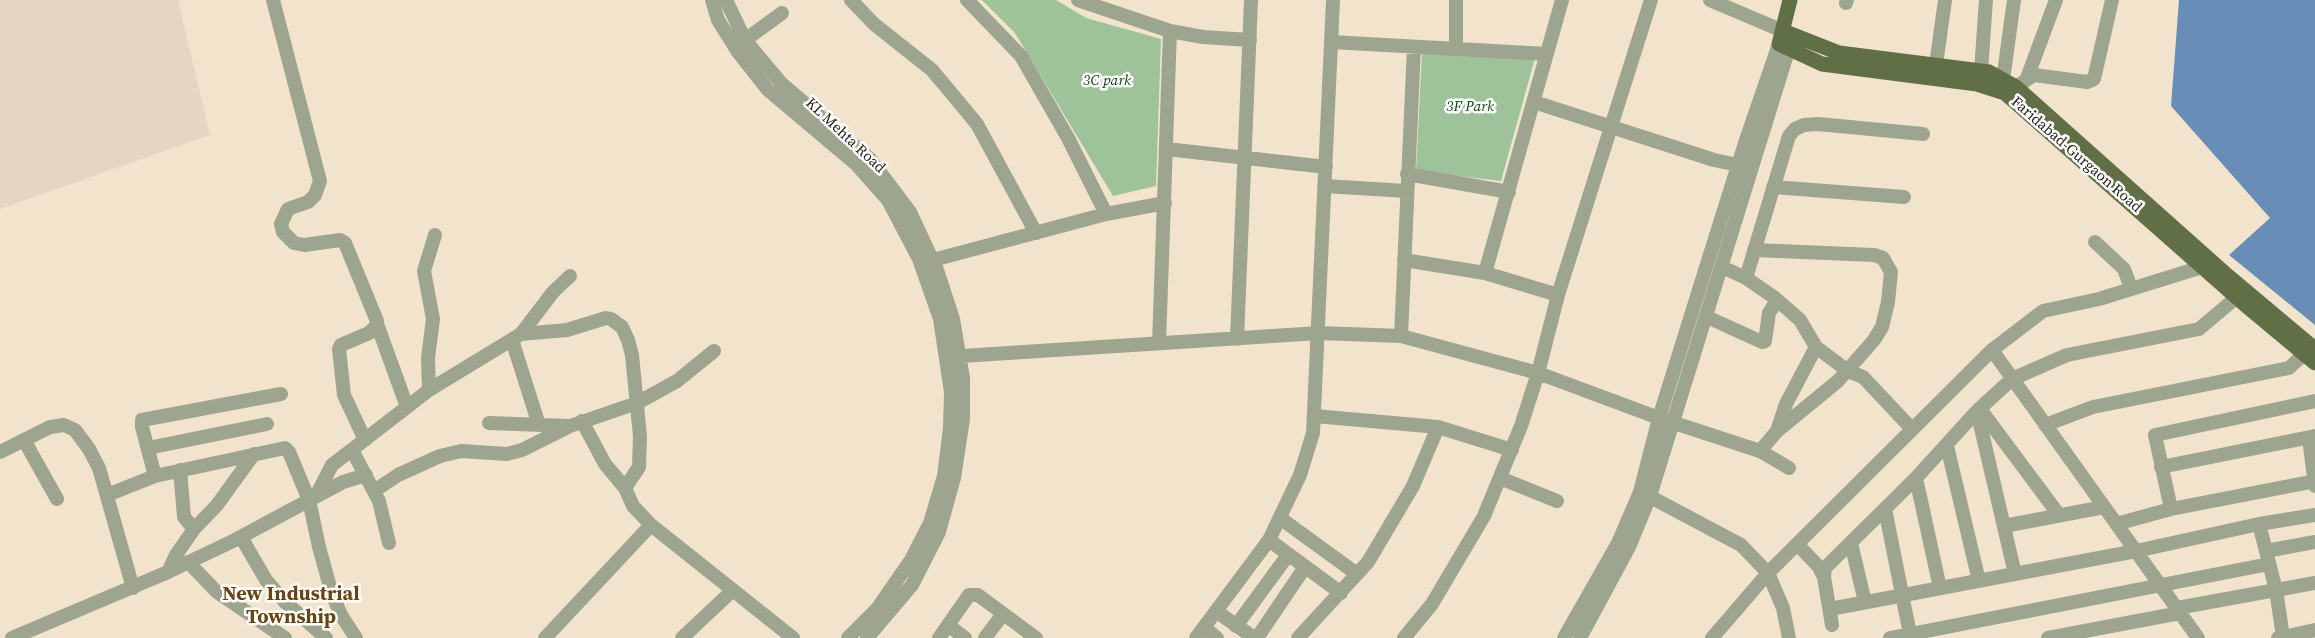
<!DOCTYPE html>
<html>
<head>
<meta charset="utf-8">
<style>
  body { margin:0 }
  canvas { display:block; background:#f2e4cc }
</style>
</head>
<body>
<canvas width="2315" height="638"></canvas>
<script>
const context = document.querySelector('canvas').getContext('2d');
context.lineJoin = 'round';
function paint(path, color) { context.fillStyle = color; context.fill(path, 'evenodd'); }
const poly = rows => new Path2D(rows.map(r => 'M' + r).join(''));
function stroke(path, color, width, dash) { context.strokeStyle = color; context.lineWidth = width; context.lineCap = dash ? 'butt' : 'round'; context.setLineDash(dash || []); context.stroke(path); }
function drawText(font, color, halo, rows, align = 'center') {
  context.font = font + ' "Source Serif 4",serif'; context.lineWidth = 5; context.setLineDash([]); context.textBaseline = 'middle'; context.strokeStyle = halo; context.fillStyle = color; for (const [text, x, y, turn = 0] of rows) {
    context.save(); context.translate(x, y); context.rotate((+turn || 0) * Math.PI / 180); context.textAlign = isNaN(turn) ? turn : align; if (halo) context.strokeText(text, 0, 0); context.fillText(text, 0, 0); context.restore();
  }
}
const medical = poly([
  [0,0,178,0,210,135,0,209]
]);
const green = poly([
  [982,0,1056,0,1086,18,1161,39,1156,186,1113,196,1015,33],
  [1422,53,1535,58,1501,181,1416,171]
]);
const water = poly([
  [2179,0,2315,0,2315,325,2229,255,2270,218,2171,106]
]);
const minor = poly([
  [273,0,320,181,315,195,308,202,288,209,281,224,283,232,294,243,304,245,340,240,345,243,377,321,376,326,369,333,341,345,339,349,344,395,365,440],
  [712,0,718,20,738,52,768,90,857,165,888,200,919,259,940,319,951,392,950,428,944,476,930,523,911,560,877,609,848,638],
  [726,0,745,40,781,83,870,159,910,212,937,270,953,319,963,378,963,419,954,478,939,532,912,585,867,638],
  [851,0,874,24,932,70,977,124,1036,233],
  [967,0,1021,56,1068,138,1106,214],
  [1078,0,1170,31,1203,37,1250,40],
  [1710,0,1783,31],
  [1846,3,1847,0],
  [745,40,782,13],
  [1331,42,1547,54],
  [1456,49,1456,0],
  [1936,65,1945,0],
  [1981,71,1986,0],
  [2027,78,2056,0],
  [2003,80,2014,0],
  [2011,95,2016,87,2034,75,2087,82,2094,79,2112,0],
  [1534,102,1714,160,1738,165],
  [1167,149,1326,167],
  [1407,174,1509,192],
  [1325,186,1406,191],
  [1773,187,1904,197],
  [2095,242,2124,269,2131,288],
  [1754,250,1874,255,1883,258,1891,272,1888,302,1882,327,1874,340,1838,381,1777,431],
  [933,260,1106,214,1165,203],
  [1404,260,1485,273,1558,295],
  [1722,267,1746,278,1775,298,1800,320,1816,347,1848,371,1863,377,1912,429],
  [1485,273,1562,0],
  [1746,278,1789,136,1795,129,1804,125,1818,124,1923,134],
  [1707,317,1762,342,1765,341,1769,313,1777,300],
  [377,324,407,407],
  [521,334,567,330,606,318,611,319,622,327,628,340,632,355,640,436,639,467,625,488,633,506,651,525],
  [1401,336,1414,47],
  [1237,339,1251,0],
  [512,340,539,425],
  [1159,343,1170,31],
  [1992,350,2198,638],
  [946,357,1319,333,1401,336,1538,373,1659,418,1760,451,1789,468],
  [429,390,428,358,433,319,424,271,435,235],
  [1980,409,2059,515],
  [1977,411,2015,574],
  [1315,416,1438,427,1512,450],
  [582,421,605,464,625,488],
  [489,423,570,426],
  [2045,425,2093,407,2289,368,2304,354],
  [2309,438,2315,486],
  [24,440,57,499],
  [1947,446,1979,581],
  [148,448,267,424],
  [352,450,379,501,389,543],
  [1760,451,1777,431,1786,404,1816,347],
  [0,452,50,427,64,425,75,430,89,449,99,468,133,588],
  [2161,467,2315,436],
  [180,470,184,517,194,529],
  [155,476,142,427,142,420,281,394],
  [1500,478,1557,501],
  [1916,478,1940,588],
  [374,491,398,475,440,456,461,451,507,454,522,450,570,426,637,403,677,381,714,351],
  [1643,493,1741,545,1768,573,1783,608,1789,638],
  [107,495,155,476,285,448,289,452,309,500,319,547,332,594,341,615,356,638],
  [316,496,332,465,429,390,521,334,553,292,570,276],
  [1885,509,1910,634],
  [2171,509,2155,435,2315,401],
  [1280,518,1357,574],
  [2116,524,2171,509,2315,481],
  [2259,524,2276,590,2283,637],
  [2004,526,2104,507],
  [241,537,266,580,285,602,326,638],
  [1269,540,1341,593],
  [1851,543,1865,602],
  [1797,544,1819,567,1824,577],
  [2266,551,2315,542],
  [188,562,217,592,285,638],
  [168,572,176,555,194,529,217,505,254,454],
  [2177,608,2315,583],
  [1830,609,2136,551,2259,524,2315,515],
  [1216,611,1254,638],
  [948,625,965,638],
  [1832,625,1824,577,1825,568,1916,478,1977,411,2012,379,2067,355,2199,329,2237,297],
  [1236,626,1288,555],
  [1204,627,1217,638],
  [12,638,168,572,235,540,343,482,366,475],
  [545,638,651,525,793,638],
  [682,638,733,590],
  [939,638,969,595,978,595,1036,638],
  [985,638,1003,614],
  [1196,638,1269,540,1300,475,1313,433,1333,0],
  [1257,638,1305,567],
  [1298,638,1368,562,1413,486,1438,427],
  [1404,638,1432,604,1484,516,1521,426,1538,373,1558,295,1651,0],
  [1564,638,1618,543,1640,492,1659,418,1707,264,1746,140,1779,44],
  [1580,638,1629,547,1650,496,1789,48],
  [1712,638,1768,573,1992,350,2043,311,2099,299,2202,267],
  [1890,638,2269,564],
  [2048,638,2180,613],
  [2278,638,2315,630]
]);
const major = poly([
  [1790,0,1779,44,1822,64,1977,84,2005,93,2249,308,2315,363],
  [1783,31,1839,53,1989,72,2016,87,2228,276,2315,349]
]);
const parkNames = [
  ["3C park",1107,81],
  ["3F Park",1470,107]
];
const streetNames = [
  ["KL Mehta Road",845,136,43],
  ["Faridabad-Gurgaon Road",2076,155,41]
];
const districtNames = [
  ["New Industrial",291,595],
  ["Township",291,618]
];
paint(medical, '#e5d5c3');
paint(green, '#9ec29a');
paint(water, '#688eb7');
stroke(minor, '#9da58f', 14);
stroke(major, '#616f46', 15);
drawText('italic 15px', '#0f460c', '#fff', parkNames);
drawText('15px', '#221e15', '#fff', streetNames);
drawText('bold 20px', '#674411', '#fff', districtNames);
</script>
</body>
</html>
